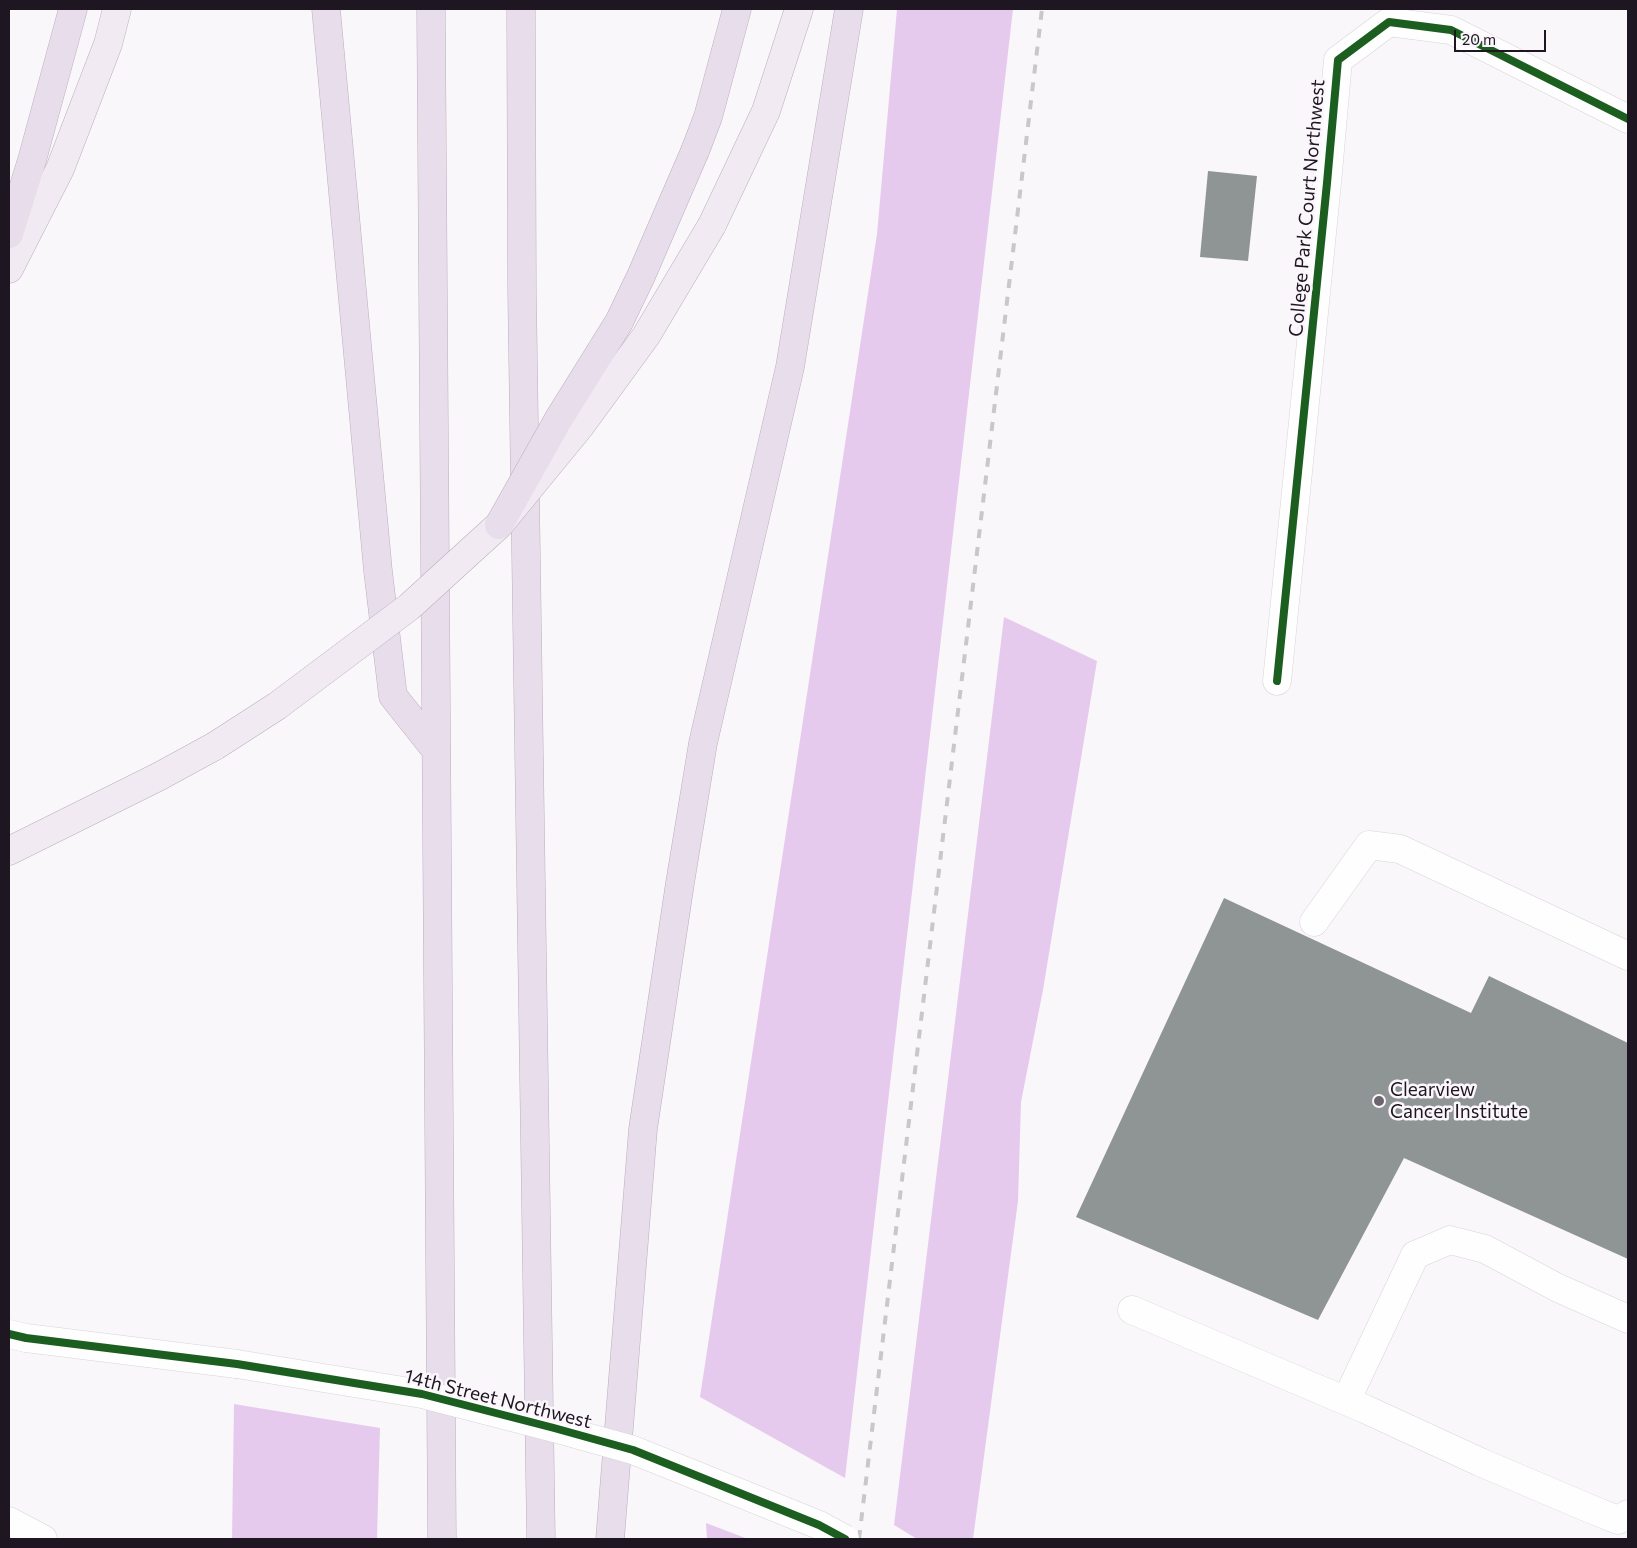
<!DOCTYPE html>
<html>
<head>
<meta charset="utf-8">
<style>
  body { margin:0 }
  #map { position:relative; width:1637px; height:1548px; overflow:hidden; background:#faf7fb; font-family:Commissioner,sans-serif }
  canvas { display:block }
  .frame { position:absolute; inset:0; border:10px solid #1e1620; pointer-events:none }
  .scale { position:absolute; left:1454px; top:30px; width:92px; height:22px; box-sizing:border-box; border:2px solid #1e1620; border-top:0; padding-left:6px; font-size:15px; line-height:18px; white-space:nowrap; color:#1e1620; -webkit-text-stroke:4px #fbf6fc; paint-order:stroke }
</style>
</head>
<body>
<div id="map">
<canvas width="1637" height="1548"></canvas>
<div class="frame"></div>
<div class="scale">20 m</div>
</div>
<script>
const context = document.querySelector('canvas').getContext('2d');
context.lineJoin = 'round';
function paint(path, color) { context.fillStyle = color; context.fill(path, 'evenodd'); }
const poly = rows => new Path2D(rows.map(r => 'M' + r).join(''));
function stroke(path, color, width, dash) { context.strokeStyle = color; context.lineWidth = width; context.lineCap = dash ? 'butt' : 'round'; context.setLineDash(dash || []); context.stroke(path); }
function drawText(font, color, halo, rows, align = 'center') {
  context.font = font + ' Commissioner,sans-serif'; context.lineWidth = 5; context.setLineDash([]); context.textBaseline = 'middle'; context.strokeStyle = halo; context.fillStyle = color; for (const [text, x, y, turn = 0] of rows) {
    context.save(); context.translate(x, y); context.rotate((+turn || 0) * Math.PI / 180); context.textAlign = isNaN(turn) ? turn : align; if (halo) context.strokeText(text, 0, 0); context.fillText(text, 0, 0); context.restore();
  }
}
const forest = poly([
  [897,9,1013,9,845,1478,700,1397,877,234],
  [1004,617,1097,661,1043,990,1021,1102,1018,1201,973,1539,917,1539,894,1525],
  [234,1404,380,1428,377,1539,232,1539],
  [706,1523,748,1539,707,1539]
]);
const building = poly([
  [1208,171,1257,176,1248,261,1200,257],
  [1224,898,1471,1013,1489,976,1628,1043,1628,1259,1404,1158,1318,1320,1076,1217]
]);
const minor = poly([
  [1277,681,1327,183,1338,60,1389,22,1451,30,1628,119],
  [1314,922,1369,845,1400,849,1628,956],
  [1132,1310,1365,1409,1480,1462,1593,1510,1618,1520,1628,1514],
  [9,1334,26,1338,237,1364],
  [1346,1401,1415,1255,1450,1240,1485,1249,1558,1288,1628,1319],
  [9,1521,43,1539]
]);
const major = poly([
  [712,225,766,111,799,9],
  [9,269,60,169,108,44,117,9],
  [9,851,158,777,215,746]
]);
const highway = poly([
  [326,9,378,571,393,696,435,749],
  [431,9,442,1539],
  [521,9,522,291,541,1539],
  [695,151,708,117,737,9],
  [9,234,32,160,73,9],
  [610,1539,643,1129,680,883,703,743,790,367,849,9]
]);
const rail = poly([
  [859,1539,1042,9]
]);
const minorBridge = poly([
  [237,1364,422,1394,554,1428,633,1450,819,1525,845,1539]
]);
const majorBridge = poly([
  [215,746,277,706,409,607,499,525,581,425,646,336,712,225]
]);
const highwayBridge = poly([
  [499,525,558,420,619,322,641,276,695,151]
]);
const cycleway = poly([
  [1277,681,1327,183,1338,60,1389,22,1451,30,1628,119],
  [9,1334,26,1338,237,1364,422,1394,554,1428,633,1450,819,1525,845,1539]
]);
const markers = [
  [1379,1101,6,"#6b656d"]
];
const streetNames = [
  ["College Park Court Northwest",1307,208,-85],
  ["14th Street Northwest",498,1399,14]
];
const poiNames = [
  ["Clearview",1390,1090],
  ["Cancer Institute",1390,1112]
];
paint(forest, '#e6caee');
paint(building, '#8f9595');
stroke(minor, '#d8d3db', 29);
stroke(major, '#baaebd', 29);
stroke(highway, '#baaebd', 29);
stroke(minor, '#fefefe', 28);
stroke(major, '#f1eaf3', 28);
stroke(highway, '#e8deeb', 28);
stroke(rail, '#c9c7c9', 4, [9, 9]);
stroke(minorBridge, '#d8d3db', 29, []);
stroke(majorBridge, '#baaebd', 29, []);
stroke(highwayBridge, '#baaebd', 29, []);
stroke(minorBridge, '#fefefe', 28);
stroke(majorBridge, '#f1eaf3', 28);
stroke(highwayBridge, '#e8deeb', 28);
stroke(cycleway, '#1b5e20', 8);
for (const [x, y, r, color] of markers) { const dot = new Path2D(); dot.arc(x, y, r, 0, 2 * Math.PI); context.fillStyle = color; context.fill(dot); stroke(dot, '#fbf6fc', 2); }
drawText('19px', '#1e1620', '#fbf6fc', streetNames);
drawText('19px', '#1e1620', '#fbf6fc', poiNames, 'left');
</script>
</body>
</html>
